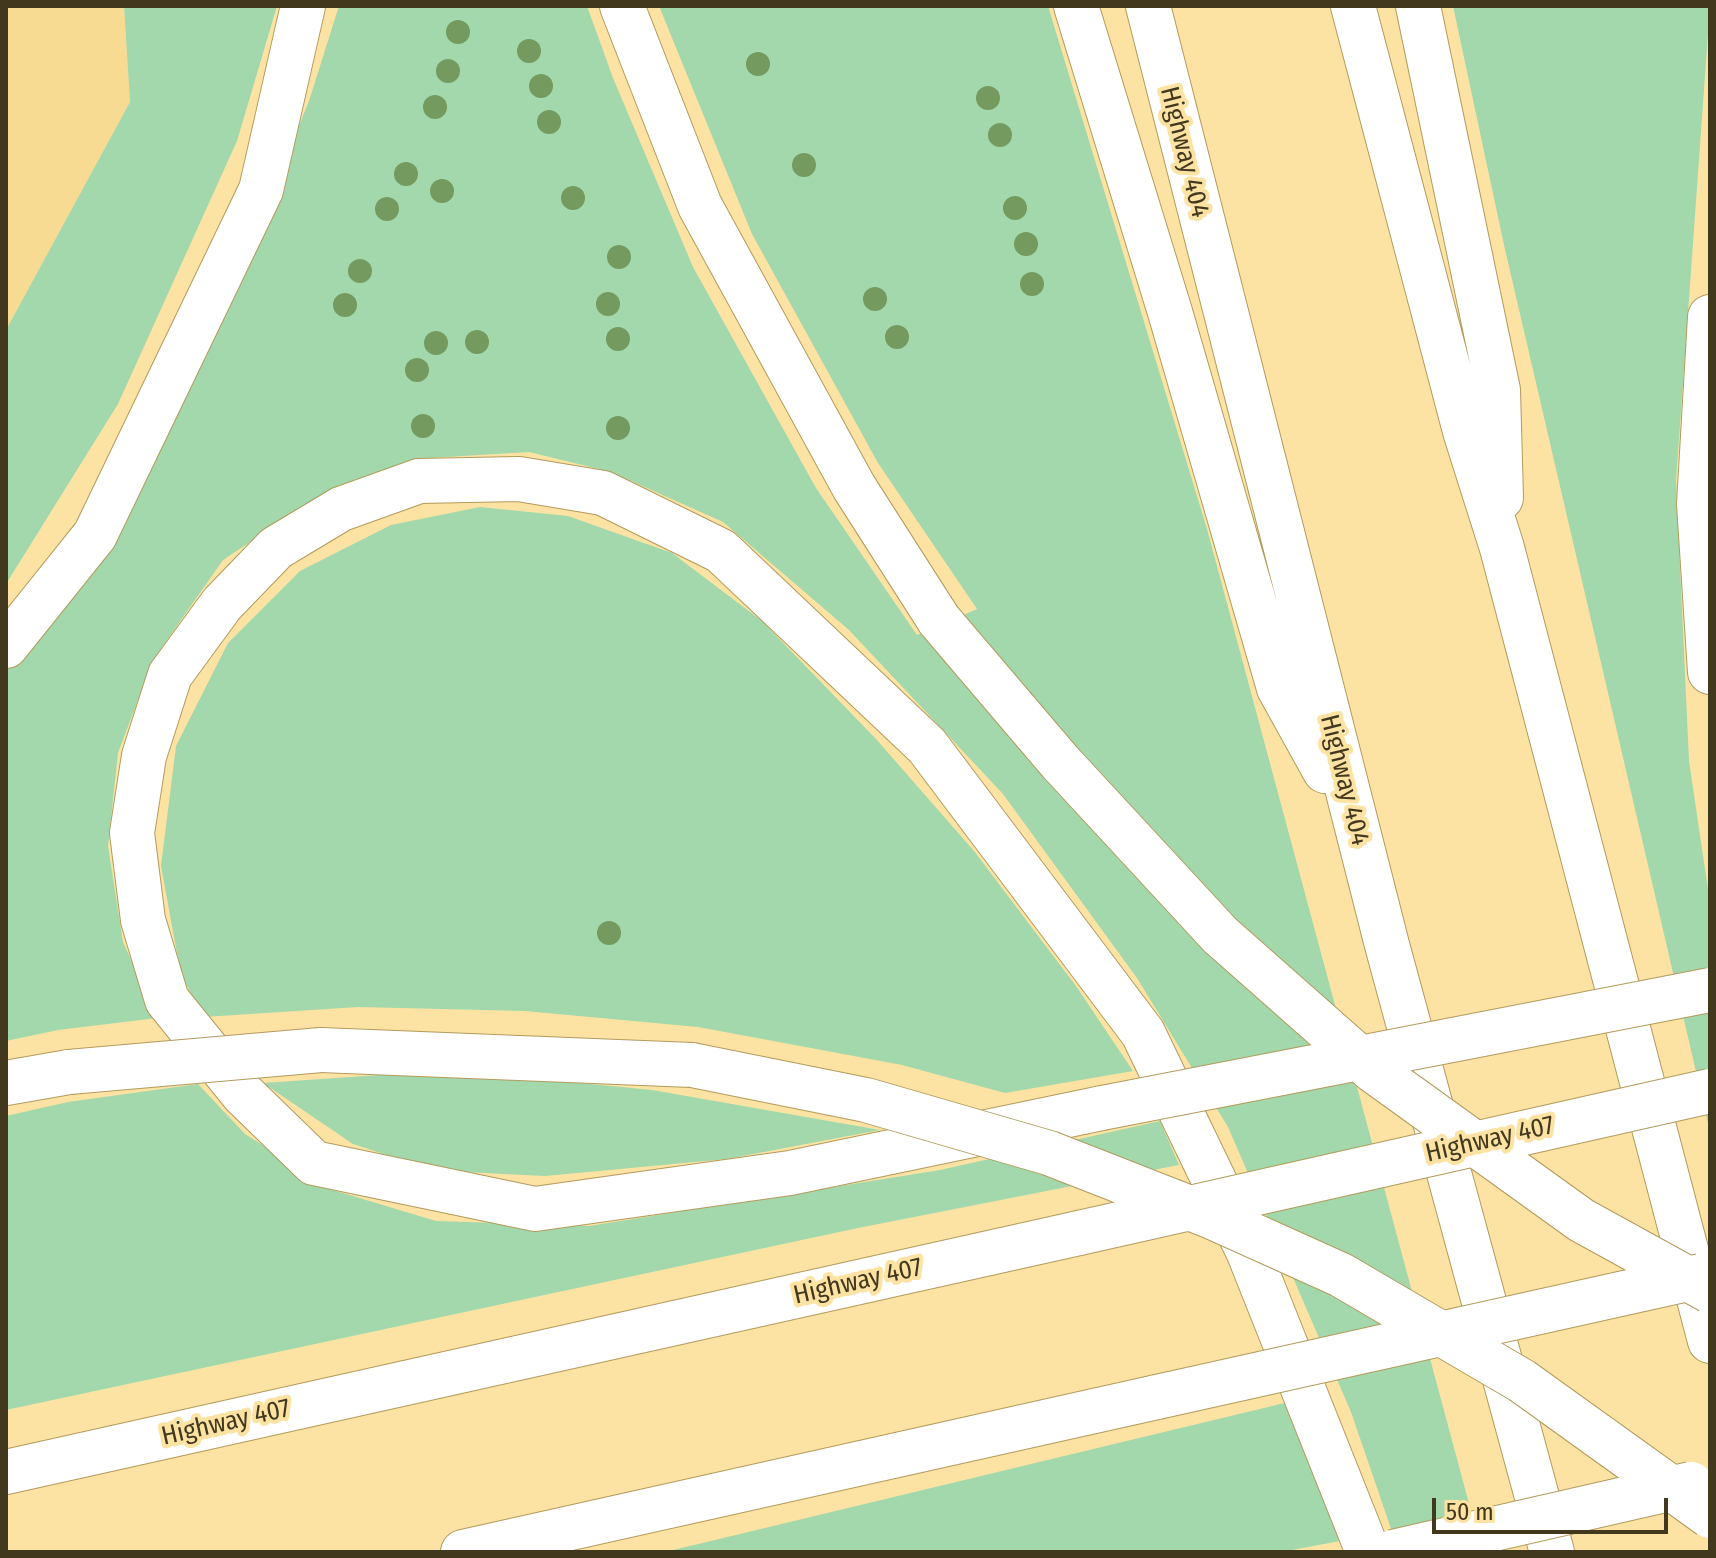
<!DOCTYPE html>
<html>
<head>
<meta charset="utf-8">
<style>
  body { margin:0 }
  #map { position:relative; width:1716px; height:1558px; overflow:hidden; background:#fce3a3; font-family:"Fira Sans Condensed",sans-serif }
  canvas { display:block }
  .frame { position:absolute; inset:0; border:8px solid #42381e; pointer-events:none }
  .scale { position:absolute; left:1432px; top:1498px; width:236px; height:36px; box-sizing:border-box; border:4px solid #42381e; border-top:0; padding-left:10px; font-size:24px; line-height:28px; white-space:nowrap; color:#42381e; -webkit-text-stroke:6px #fce3a3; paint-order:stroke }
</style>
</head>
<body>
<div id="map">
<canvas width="1716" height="1558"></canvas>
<div class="frame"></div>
<div class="scale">50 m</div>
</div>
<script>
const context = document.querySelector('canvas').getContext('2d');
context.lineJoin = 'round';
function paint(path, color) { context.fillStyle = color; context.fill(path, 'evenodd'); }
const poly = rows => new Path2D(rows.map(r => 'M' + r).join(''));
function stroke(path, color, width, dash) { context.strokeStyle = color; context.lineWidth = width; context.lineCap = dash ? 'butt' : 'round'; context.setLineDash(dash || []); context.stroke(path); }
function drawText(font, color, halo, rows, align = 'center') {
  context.font = font + ' "Fira Sans Condensed",sans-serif'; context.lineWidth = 8; context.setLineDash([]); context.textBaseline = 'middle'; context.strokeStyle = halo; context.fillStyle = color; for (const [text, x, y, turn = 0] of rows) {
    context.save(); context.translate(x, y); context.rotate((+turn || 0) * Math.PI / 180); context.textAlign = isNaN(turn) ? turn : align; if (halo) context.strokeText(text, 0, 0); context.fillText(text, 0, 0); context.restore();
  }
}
const built = poly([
  [6,6,124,6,130,102,6,330]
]);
const green = poly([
  [124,6,277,6,237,141,118,404,6,584,6,330,130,102],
  [339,6,587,6,613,78,693,267,816,488,917,635,977,609,878,463,752,234,659,6,1048,6,1207,529,1471,1511,1475,1552,1399,1552,1351,1412,1228,1127,1137,978,1003,794,849,630,723,522,611,472,529,452,430,458,324,493,223,560,153,660,118,753,108,846,123,942,157,1018,58,1030,6,1041,6,672,83,570,197,375,309,101],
  [1453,6,1710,6,1676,480,1689,761,1710,903,1710,1132,1504,245],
  [480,507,568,516,672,553,762,621,876,739,974,851,1076,986,1133,1071,1005,1093,902,1065,698,1027,525,1011,358,1007,204,1017,181,975,161,866,176,746,228,643,300,571,391,525],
  [394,1074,520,1077,652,1090,880,1130,727,1159,545,1176,463,1172,408,1162,353,1144,263,1083],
  [198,1084,245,1134,336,1191,436,1221,589,1226,940,1170,1160,1121,1179,1165,858,1228,6,1410,6,1116,68,1102],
  [1293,1401,1340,1541,1281,1552,665,1552]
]);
const motorway = poly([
  [622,6,700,206,854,487,939,620],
  [1076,6,1170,312,1279,688,1325,771],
  [1148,6,1387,945,1552,1552],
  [1353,6,1465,431,1502,548,1710,1341],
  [1418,6,1498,390,1501,498],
  [1710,317,1699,504,1710,672],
  [6,646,95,535,261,190,303,6],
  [321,1050,692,1065],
  [6,1083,69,1072],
  [1102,1108,790,1173,535,1209,314,1163,243,1094,167,1000,143,920,132,833,144,756,170,675,222,604,276,548,341,509,419,481,519,479,603,493,721,551,927,746,1143,1033,1249,1253,1368,1552],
  [6,1472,1079,1233],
  [463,1552,1157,1397]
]);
const motorwayBridge = poly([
  [939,620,1060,762,1220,935,1374,1071,1581,1220,1710,1291],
  [692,1065,866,1100,1049,1153,1210,1216,1341,1275,1522,1381,1710,1516],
  [69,1072,321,1050],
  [1102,1108,1710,990],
  [1079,1233,1710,1091],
  [1157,1397,1701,1276],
  [1393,1552,1691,1484]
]);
const trees = [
  [458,32],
  [529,51],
  [758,64],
  [448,71],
  [541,86],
  [988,98],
  [435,107],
  [549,122],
  [1000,135],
  [804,165],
  [406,174],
  [442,191],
  [573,198],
  [1015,208],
  [387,209],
  [1026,244],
  [619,257],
  [360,271],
  [1032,284],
  [875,299],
  [608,304],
  [345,305],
  [897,337],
  [618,339],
  [477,342],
  [436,343],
  [417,370],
  [423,426],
  [618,428],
  [609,933]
];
const streetNames = [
  ["Highway 404",1184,152,76],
  ["Highway 404",1344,780,76],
  ["Highway 407",1490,1140,-13],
  ["Highway 407",858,1282,-13],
  ["Highway 407",226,1423,-13]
];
paint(built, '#f7db93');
paint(green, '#a2d8ab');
stroke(motorway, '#b39b5d', 46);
stroke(motorway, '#fff', 44);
stroke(motorwayBridge, '#b39b5d', 46, []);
stroke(motorwayBridge, '#fff', 44);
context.fillStyle = '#749a5f';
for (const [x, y] of trees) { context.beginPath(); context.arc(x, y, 12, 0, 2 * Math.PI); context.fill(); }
drawText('26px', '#42381e', '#fce3a3', streetNames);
</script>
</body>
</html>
